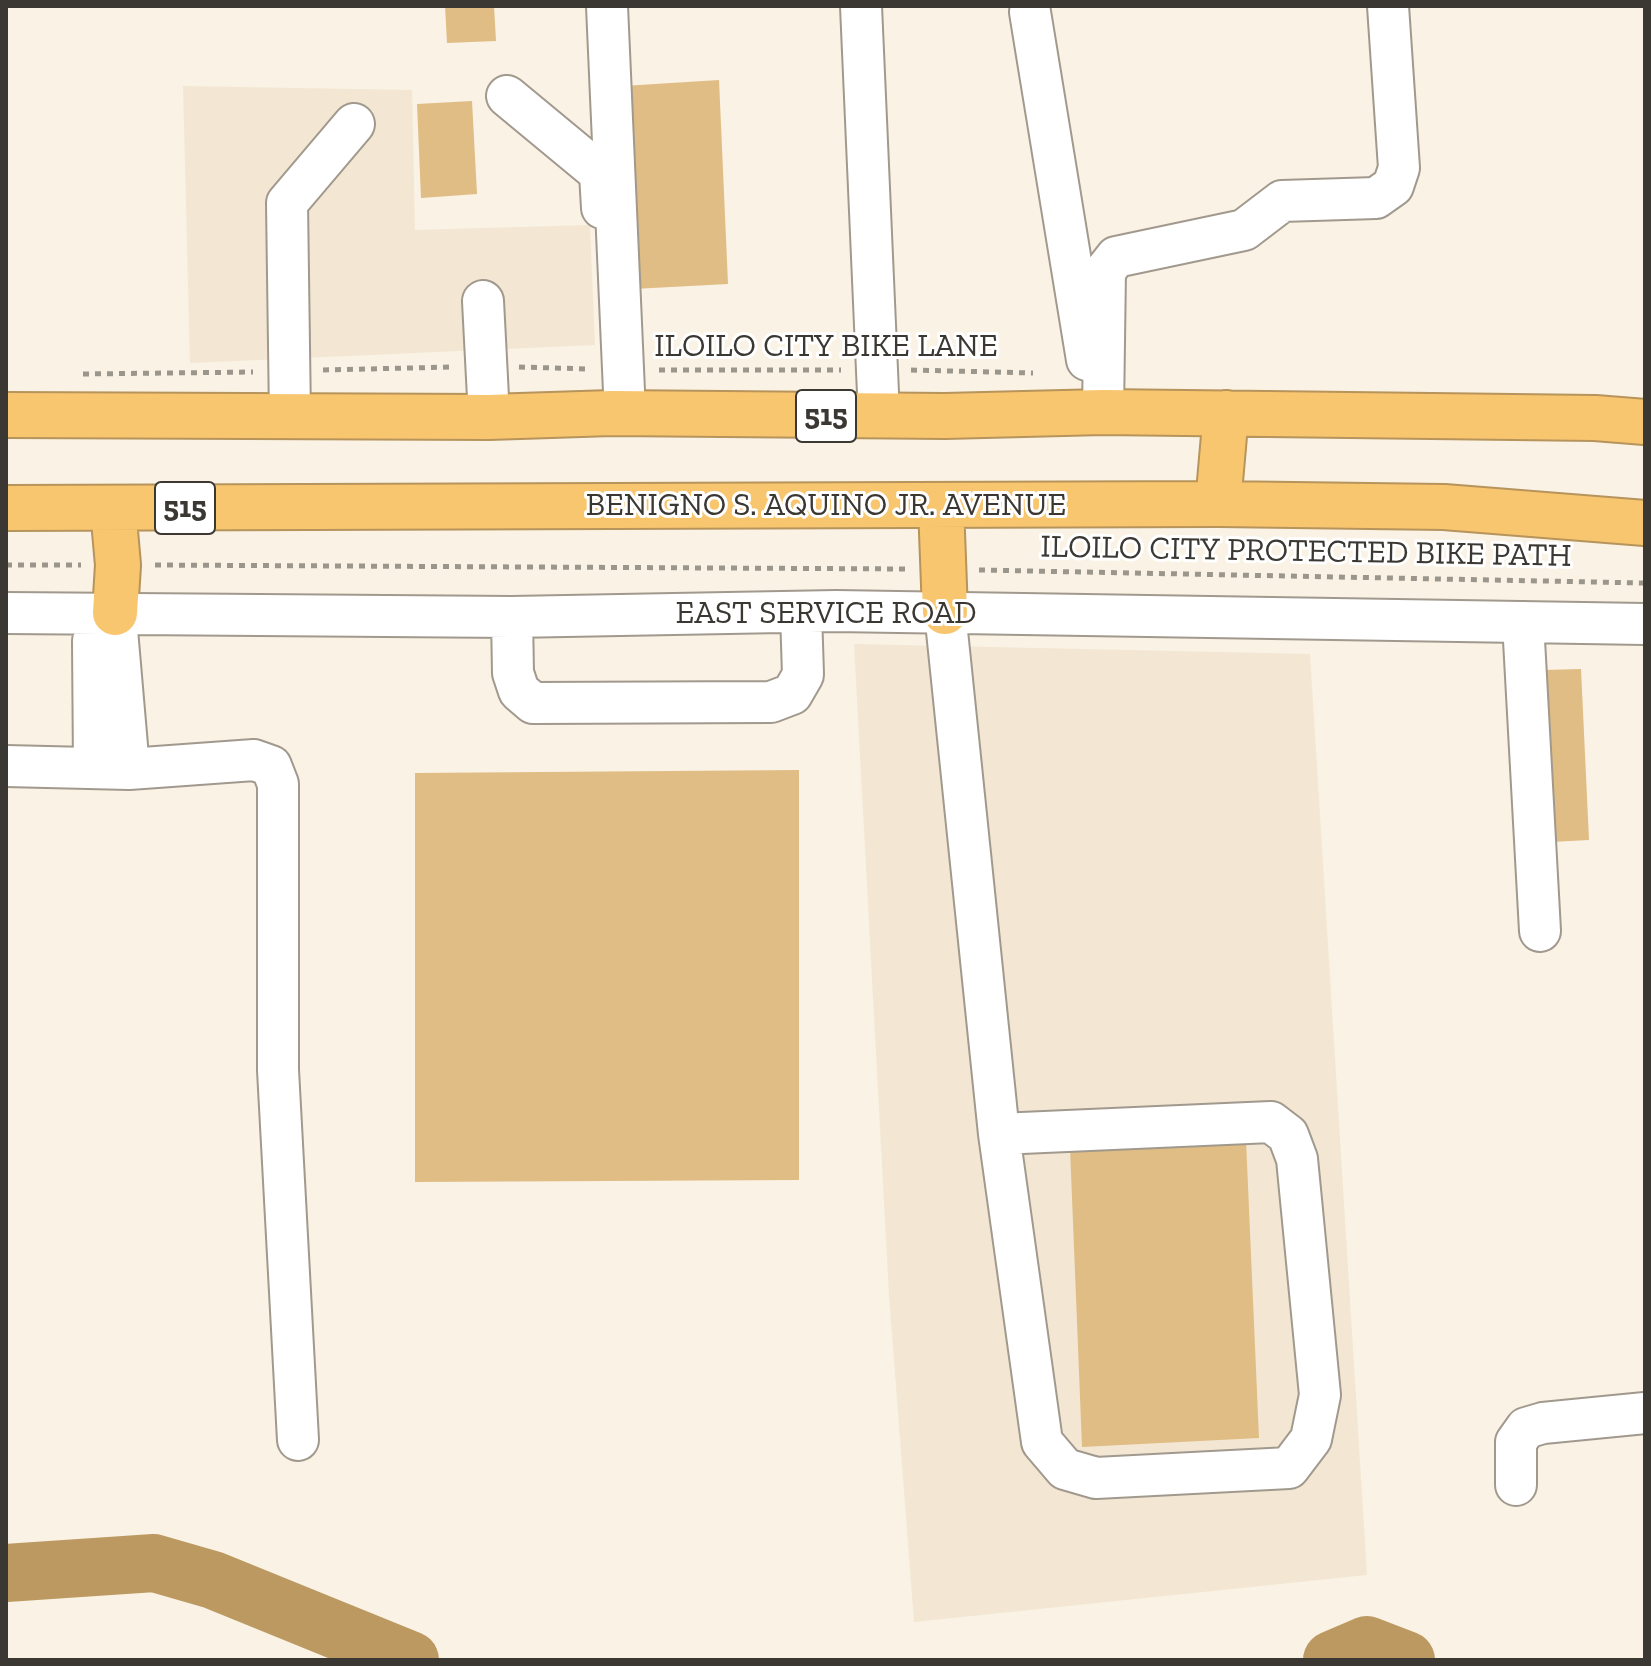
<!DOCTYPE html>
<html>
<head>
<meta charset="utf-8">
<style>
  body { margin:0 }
  #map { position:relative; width:1651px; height:1666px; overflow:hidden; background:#faf2e4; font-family:"Zilla Slab",serif }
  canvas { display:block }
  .frame { position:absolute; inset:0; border:8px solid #3b3833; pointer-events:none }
</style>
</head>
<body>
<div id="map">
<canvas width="1651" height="1666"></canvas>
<div class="frame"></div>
</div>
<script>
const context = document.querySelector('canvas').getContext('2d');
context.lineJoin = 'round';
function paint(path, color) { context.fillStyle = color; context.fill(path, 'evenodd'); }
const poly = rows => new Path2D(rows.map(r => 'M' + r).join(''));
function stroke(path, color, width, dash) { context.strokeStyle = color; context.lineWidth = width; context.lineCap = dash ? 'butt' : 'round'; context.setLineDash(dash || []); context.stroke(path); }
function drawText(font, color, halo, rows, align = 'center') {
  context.font = font + ' "Zilla Slab",serif'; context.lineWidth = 6; context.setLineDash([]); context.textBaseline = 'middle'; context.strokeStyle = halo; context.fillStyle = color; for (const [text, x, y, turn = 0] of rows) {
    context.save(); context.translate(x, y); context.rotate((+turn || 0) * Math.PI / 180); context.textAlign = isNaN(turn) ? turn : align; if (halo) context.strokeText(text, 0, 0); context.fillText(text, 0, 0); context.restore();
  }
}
const built = poly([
  [183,86,412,90,415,230,590,225,595,345,190,363],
  [854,644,1310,654,1367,1575,914,1622,889,1295]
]);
const river = poly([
  [6,1573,154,1563,213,1580,410,1660],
  [1332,1660,1367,1645,1406,1660]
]);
const building = poly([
  [445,6,494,6,496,41,447,43],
  [719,80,728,284,633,289,623,86],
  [472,101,477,194,421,198,417,104],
  [1581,669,1589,840,1551,842,1544,670],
  [799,770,799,1180,415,1182,415,773],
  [1246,1140,1259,1438,1082,1447,1070,1148]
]);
const path = poly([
  [519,367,589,369],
  [323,370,453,367],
  [659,370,841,370],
  [911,370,1033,373],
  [83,374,253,372],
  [6,565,81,565],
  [155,565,905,569],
  [979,570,1645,583]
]);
const minor = poly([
  [607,6,625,414],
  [861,6,879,416],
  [1030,12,1087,360],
  [507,96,600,173,602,208],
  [483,301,489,417],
  [1103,412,1105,271,1116,257,1244,230,1282,201,1376,198,1393,186,1399,168,1388,6],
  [290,417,287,203,354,124],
  [945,612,999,1134,1042,1442,1065,1469,1096,1478,1289,1468,1311,1439,1320,1395,1297,1159,1288,1135,1271,1122,999,1134],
  [6,613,512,617,836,611,1645,624],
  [512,617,513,673,519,691,533,703,771,702,792,694,803,675,801,612],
  [1523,622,1540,931],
  [117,630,129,769],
  [6,766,129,769,254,760,271,766,278,784,278,1070,298,1440],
  [94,767,93,641,115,613],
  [1516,1485,1516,1442,1526,1428,1543,1423,1645,1413]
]);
const highway = poly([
  [6,415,489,417,612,413,945,416,1103,412,1595,418,1645,422],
  [1218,504,1226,413],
  [941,506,945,612],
  [6,508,1218,504,1444,507,1645,523],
  [113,509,118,565,115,613]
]);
const shields = [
  [826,416,60],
  [185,508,60]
];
const shieldNames = [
  ["515",826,416],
  ["515",185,508]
];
const streetNames = [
  ["ILOILO CITY BIKE LANE",826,347],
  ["BENIGNO S. AQUINO JR. AVENUE",826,506],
  ["ILOILO CITY PROTECTED BIKE PATH",1306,552,1],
  ["EAST SERVICE ROAD",826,614]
];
paint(built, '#f3e7d3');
stroke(river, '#bb9961', 58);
paint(building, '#e0bd84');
stroke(minor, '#a1998d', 44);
stroke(highway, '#b6945b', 48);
stroke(path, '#9b968c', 5, [6, 6]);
stroke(minor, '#fff', 40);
stroke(highway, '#f9c670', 44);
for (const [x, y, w] of shields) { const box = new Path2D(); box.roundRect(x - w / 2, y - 26, w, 52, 6); context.fillStyle = '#fff'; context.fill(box); stroke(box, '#3b3833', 2); }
drawText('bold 30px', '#3b3833', null, shieldNames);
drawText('32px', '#3b3833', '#fff', streetNames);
</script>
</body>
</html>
